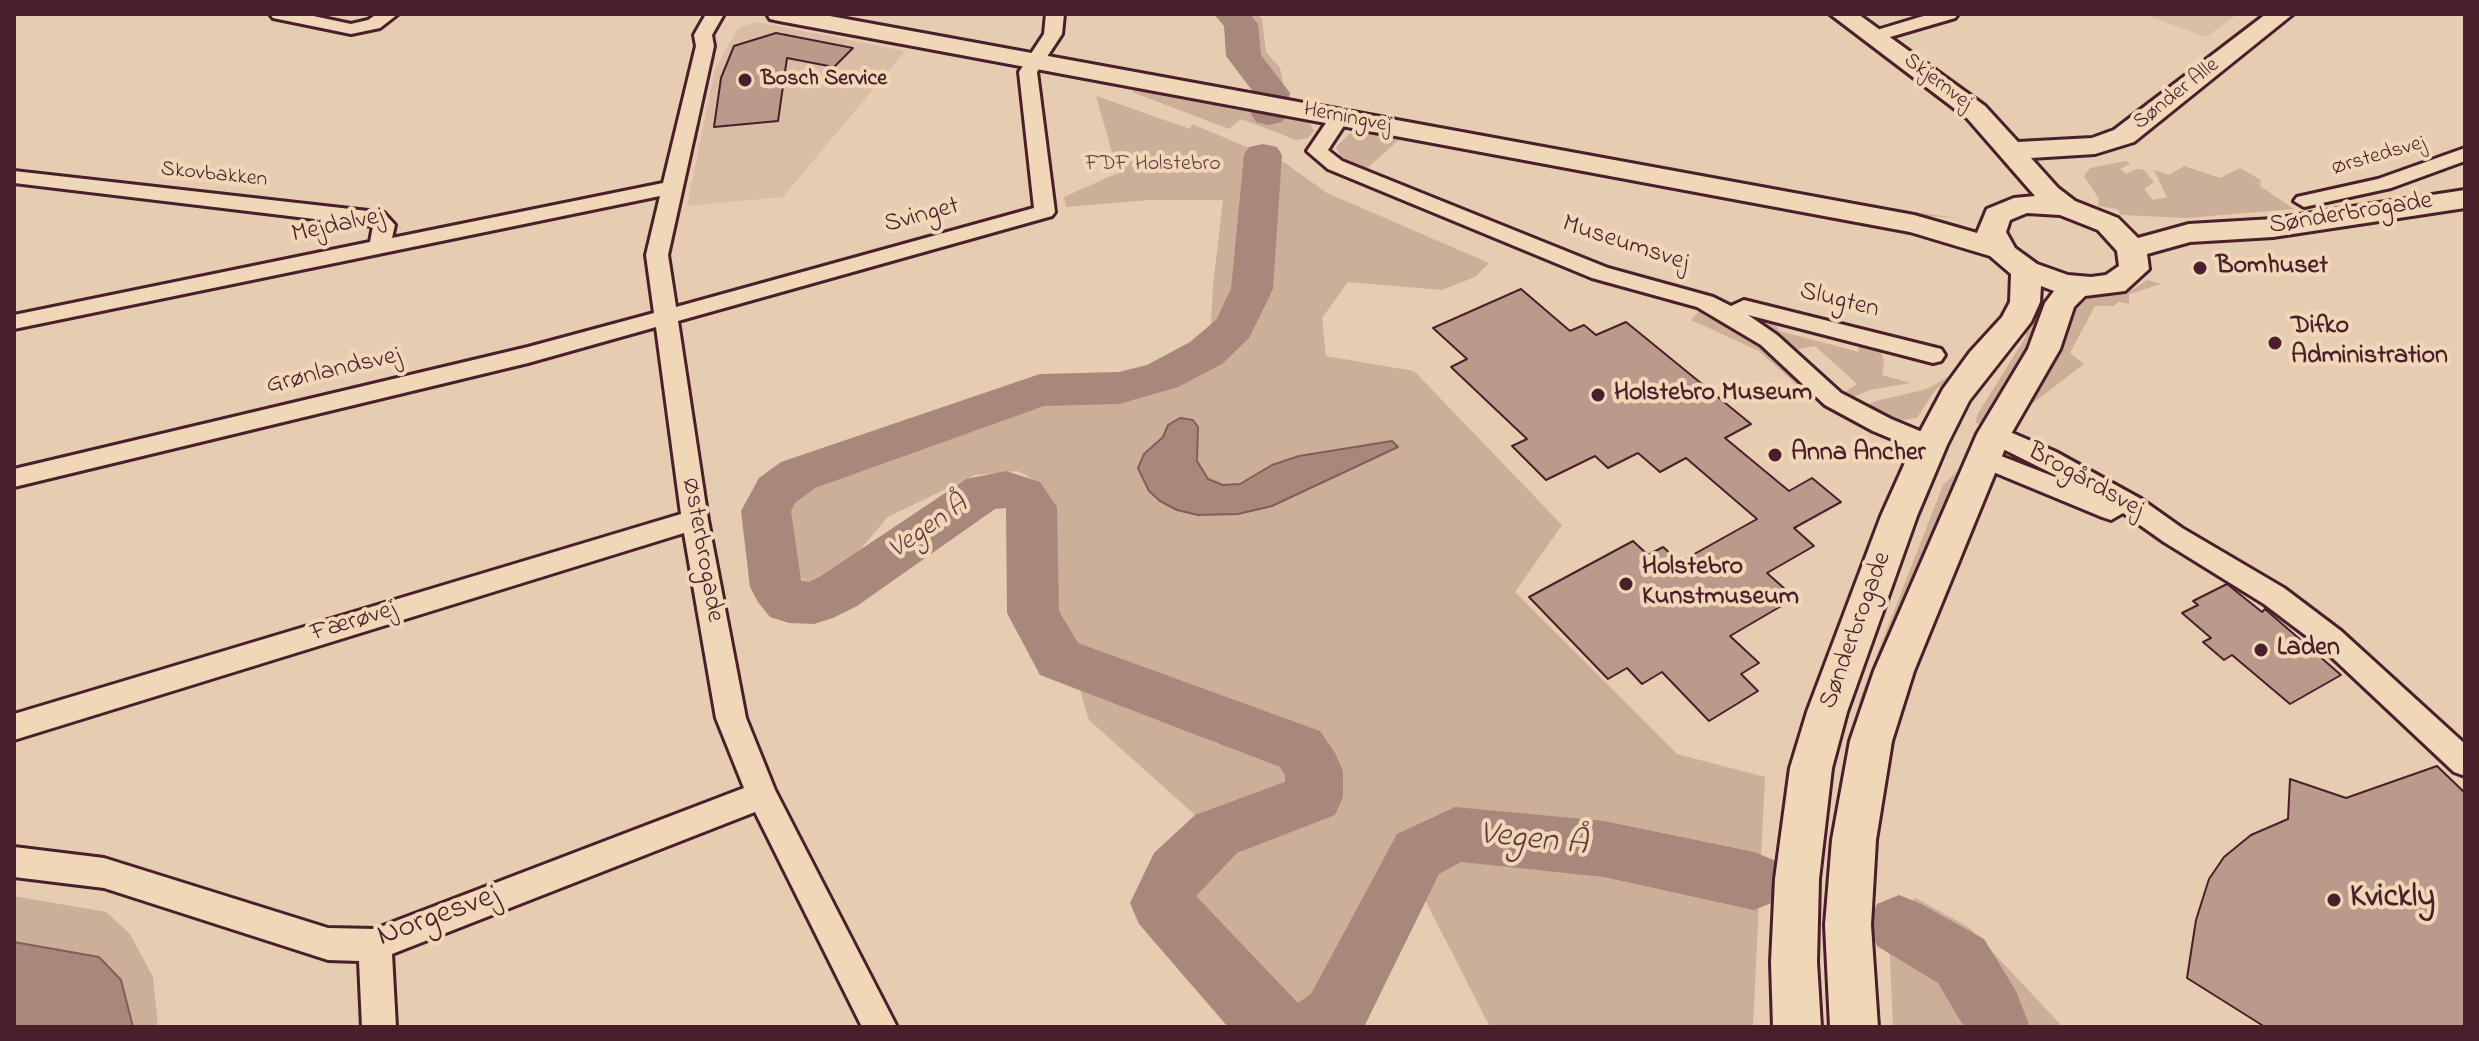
<!DOCTYPE html>
<html>
<head>
<meta charset="utf-8">
<style>
  body { margin:0 }
  #map { position:relative; width:2479px; height:1041px; overflow:hidden; background:#e6ccb0; font-family:"Indie Flower",sans-serif }
  canvas { display:block }
  .frame { position:absolute; inset:0; border:16px solid #4a1f2b; pointer-events:none }
</style>
</head>
<body>
<div id="map">
<canvas width="2479" height="1041"></canvas>
<div class="frame"></div>
</div>
<script>
const context = document.querySelector('canvas').getContext('2d');
context.lineJoin = 'round';
function paint(path, color) { context.fillStyle = color; context.fill(path, 'evenodd'); }
const poly = rows => new Path2D(rows.map(r => 'M' + r).join(''));
function stroke(path, color, width, dash) { context.strokeStyle = color; context.lineWidth = width; context.lineCap = dash ? 'butt' : 'round'; context.setLineDash(dash || []); context.stroke(path); }
function drawText(font, color, halo, rows, align = 'center') {
  context.font = font + ' "Indie Flower",sans-serif'; context.lineWidth = 8; context.setLineDash([]); context.textBaseline = 'middle'; context.strokeStyle = halo; context.fillStyle = color; for (const [text, x, y, turn = 0] of rows) {
    context.save(); context.translate(x, y); context.rotate((+turn || 0) * Math.PI / 180); context.textAlign = isNaN(turn) ? turn : align; if (halo) context.strokeText(text, 0, 0); context.fillText(text, 0, 0); context.restore();
  }
}
const built = poly([
  [2143,14,2238,14,2206,37],
  [757,22,905,51,783,197,687,206,715,69,738,28]
]);
const green = poly([
  [1245,14,1258,14,1262,19,1266,52,1280,68,1286,97,1278,89,1276,77,1261,64,1254,50,1252,21],
  [1134,90,1309,123,1314,131,1308,138,1296,140,1241,119,1229,129,1132,92],
  [1096,96,1190,129,1192,124,1285,163,1327,193,1489,263,1475,277,1442,290,1348,282,1322,318,1326,356,1414,371,1562,525,1515,592,1677,754,1765,777,1753,1027,1490,1027,1422,894,1324,997,1286,1008,1191,909,1205,824,1089,720,1056,608,1046,492,1028,476,1017,471,975,475,888,517,835,579,813,584,797,576,782,512,805,484,1030,400,1166,383,1209,361,1213,285,1223,200,1150,200,1066,207,1064,197,1118,173],
  [1371,115,1871,206,1957,218,1898,214,1369,116],
  [1367,131,1378,132,1440,144,1401,138,1365,170,1342,160,1336,147,1349,134],
  [2126,161,2130,164,2120,169,2126,174,2137,169,2144,170,2154,182,2144,189,2153,200,2167,197,2154,170,2169,175,2184,166,2220,178,2240,168,2261,180,2260,186,2294,209,2186,218,2121,215,2117,209,2098,206,2099,199,2084,176,2090,168],
  [2147,280,2161,284,2129,294,2129,304,2119,302,2113,306,2095,306,2070,353,2084,364,2029,406,2059,356,2076,306,2089,298,2132,290],
  [2038,295,2047,299,2035,334,1980,424,1976,423,1977,415,2025,338],
  [1701,309,1743,331,1765,348,1802,386,1799,387,1759,351,1691,320],
  [1751,314,1773,319,1779,331,1859,352,1857,341,1878,345,1884,361,1882,375,1910,383,1870,390,1849,399,1842,394,1857,384,1815,346,1795,350],
  [1955,373,1961,373,1936,389,1917,418,1895,421,1862,407,1876,401,1927,389],
  [1958,470,1882,653,1846,764,1843,763,1861,696,1943,485],
  [14,896,106,912,130,934,153,977,158,1027,133,1027,121,981,99,957,14,942],
  [1916,898,1970,928,2063,1027,1893,1027,1889,938,1895,911]
]);
const water = poly([
  [1180,418,1193,420,1198,427,1197,461,1208,479,1223,485,1240,484,1272,465,1299,456,1392,441,1398,447,1272,506,1238,514,1198,515,1177,510,1160,501,1149,491,1138,468,1144,454,1163,437,1168,425,1180,418],
  [14,942,99,957,121,980,133,1027,14,1027,14,942]
]);
const river = poly([
  [1214,14,1250,14,1258,24,1261,55,1290,93,1287,114,1282,122,1269,125,1256,122,1251,114,1254,93,1226,56,1224,26,1214,14],
  [1263,144,1277,147,1282,155,1273,289,1249,338,1222,364,1178,387,1119,404,1044,406,815,488,795,503,791,511,801,580,809,582,821,576,966,479,1006,471,1040,482,1057,507,1059,611,1078,643,1320,731,1335,753,1343,771,1343,797,1335,815,1237,853,1196,896,1298,1003,1311,994,1397,834,1455,807,1604,821,1754,852,1776,861,1785,881,1776,901,1754,910,1604,877,1461,862,1439,874,1364,1027,1228,1027,1139,924,1130,903,1154,853,1195,815,1285,782,1285,775,1280,767,1040,675,1007,613,1006,508,995,509,857,606,833,618,814,624,789,623,770,617,758,602,750,587,741,511,759,478,781,462,1040,374,1119,372,1147,365,1190,342,1216,320,1231,289,1244,155,1249,147,1263,144],
  [1899,895,1921,904,1984,939,2016,991,2030,1027,1964,1027,1938,983,1877,946,1868,925,1877,904,1899,895]
]);
const building = poly([
  [776,33,853,48,834,67,787,58,778,121,714,127,721,78,734,46,776,33],
  [1521,289,1570,331,1584,325,1596,335,1626,322,1751,424,1725,438,1789,491,1812,478,1841,502,1794,528,1814,546,1767,573,1795,598,1730,636,1759,663,1741,674,1758,691,1709,721,1662,672,1642,684,1627,668,1608,679,1529,597,1633,541,1648,555,1663,547,1680,562,1757,519,1686,458,1660,472,1638,453,1608,468,1595,456,1546,480,1512,446,1527,439,1451,367,1467,359,1433,328,1521,289],
  [2227,584,2262,612,2265,609,2341,675,2290,704,2232,655,2224,660,2203,642,2211,638,2182,613,2198,605,2193,601,2227,584],
  [2437,766,2465,793,2465,1027,2265,1027,2187,978,2196,920,2209,879,2224,857,2251,835,2288,819,2290,779,2346,798,2437,766]
]);
const street = poly([
  [270,14,304,14,351,24,368,20,377,14,398,14,380,28,351,34,273,18,270,14],
  [706,14,724,14,712,35,714,46,668,255,676,307,1034,208,1019,72,1044,34,1046,14,1064,14,1062,34,1037,72,1055,212,1052,216,678,321,708,520,746,718,775,790,897,1027,862,1027,755,812,392,954,396,1027,362,1027,359,961,328,960,104,888,14,877,14,847,104,858,328,928,375,929,744,788,716,718,684,533,14,740,14,714,681,514,656,327,528,363,14,487,14,469,528,347,654,313,646,255,660,196,14,329,14,315,370,242,373,226,14,183,14,171,377,212,384,213,395,225,392,238,663,183,696,46,694,35,706,14],
  [1930,14,1958,14,1955,18,1873,42,1864,37,1867,33,1930,14],
  [1339,112,1349,118,1328,150,1342,161,1608,268,1713,297,1731,306,1744,300,1941,349,1945,355,1941,361,1933,363,1748,315,1777,335,1841,393,1891,419,1939,439,1942,445,1939,451,1930,454,1921,451,1873,431,1825,405,1761,345,1697,307,1592,278,1328,169,1307,151,1332,114,1339,112],
  [2465,148,2465,161,2391,188,2304,207,2294,201,2297,197,2378,179,2465,148],
  [1994,425,2056,452,2141,499,2182,528,2284,588,2341,631,2465,744,2465,776,2454,772,2321,647,2264,604,2164,542,2123,513,2111,520,2102,517,1974,464,1971,458,1974,452,1983,449,2073,484,1985,440,1982,434,1985,428,1994,425]
]);
const secondary = poly([
  [767,14,819,14,1914,215,1977,233,1987,209,2014,198,2035,196,1967,118,1830,14,1858,14,1985,106,2018,142,2092,138,2114,130,2266,14,2293,14,2134,142,2095,154,2031,158,2058,188,2075,201,2118,218,2138,238,2189,224,2273,219,2465,190,2465,208,2273,237,2190,242,2147,254,2149,269,2125,291,2085,296,2074,307,2060,349,2011,434,1914,671,1892,741,1876,840,1871,925,1878,1027,1830,1027,1825,925,1832,840,1850,741,1874,671,1977,434,2028,349,2045,303,2054,291,2041,286,2040,302,2031,322,1969,401,1947,445,1917,516,1847,712,1832,768,1819,879,1817,962,1821,1027,1773,1027,1771,962,1775,879,1790,768,1807,712,1881,516,1913,445,1943,389,1970,352,2002,317,2010,302,2011,274,1990,256,1910,232,779,21,770,19,767,14],
  [2027,213,2060,215,2098,230,2117,251,2119,266,2106,275,2091,277,2068,275,2037,264,2015,248,2006,232,2010,220,2027,213]
]);
const markers = [
  [745,80,8,"#4a1f2b"],
  [2200,268,8,"#4a1f2b"],
  [2275,343,8,"#4a1f2b"],
  [1598,395,8,"#4a1f2b"],
  [1775,455,8,"#4a1f2b"],
  [1626,584,8,"#4a1f2b"],
  [2261,650,8,"#4a1f2b"],
  [2334,900,8,"#4a1f2b"]
];
const farPoinames = [
  ["Bosch Service",761,80]
];
const farStreetnames = [
  ["Skjernvej",1937,83,37],
  ["Sønder Alle",2177,95,-38],
  ["Herningvej",1347,119,11],
  ["Ørstedsvej",2379,157,-16],
  ["Skovbakken",214,176,6]
];
const farParknames = [
  ["FDF Holstebro",1153,165]
];
const streetNames = [
  ["Sønderbrogade",2351,215,-9],
  ["Svinget",922,217,-15],
  ["Mejdalvej",338,227,-12],
  ["Museumsvej",1625,245,18],
  ["Slugten",1839,302,14],
  ["Grønlandsvej",334,372,-13],
  ["Brogårdsvej",2085,482,29],
  ["Østerbrogade",701,550,80],
  ["Færøvej",354,623,-17],
  ["Sønderbrogade",1857,631,-70]
];
const poiNames = [
  ["Bomhuset",2216,268],
  ["Difko",2291,328],
  ["Administration",2291,358],
  ["Holstebro Museum",1614,395],
  ["Anna Ancher",1791,455],
  ["Holstebro",1642,569],
  ["Kunstmuseum",1642,599],
  ["Laden",2277,650]
];
const waterNames = [
  ["Vegen Å",929,529,-35]
];
const nearPoinames = [
  ["Kvickly",2350,900]
];
const nearStreetnames = [
  ["Norgesvej",439,918,-20]
];
const nearWaternames = [
  ["Vegen Å",1533,842,6]
];
paint(built, '#d9bda5');
paint(green, '#ccaf99');
paint(water, '#a8887b');
stroke(water, '#825e5b', 2);
paint(river, '#a8887b');
paint(building, '#ba9b8b');
stroke(building, '#4a1f2b', 2);
stroke(street, '#4a1f2b', 6);
stroke(secondary, '#4a1f2b', 6);
paint(street, '#f0d7b8');
paint(secondary, '#f0d7b8');
for (const [x, y, r, color] of markers) { const dot = new Path2D(); dot.arc(x, y, r, 0, 2 * Math.PI); context.fillStyle = color; context.fill(dot); stroke(dot, '#f0d7b8', 3); }
drawText('bold 22px', '#4a1f2b', '#f0d7b8', farPoinames, 'left');
drawText('22px', '#4a1f2b', '#f0d7b8', farStreetnames);
drawText('22px', '#643c41', '#f0d7b8', farParknames);
drawText('26px', '#4a1f2b', '#f0d7b8', streetNames);
drawText('bold 26px', '#4a1f2b', '#f0d7b8', poiNames, 'left');
drawText('italic 28px', '#62393f', '#f0d7b8', waterNames);
drawText('bold 32px', '#4a1f2b', '#f0d7b8', nearPoinames, 'left');
drawText('32px', '#4a1f2b', '#f0d7b8', nearStreetnames);
drawText('italic 34px', '#62393f', '#f0d7b8', nearWaternames);
</script>
</body>
</html>
